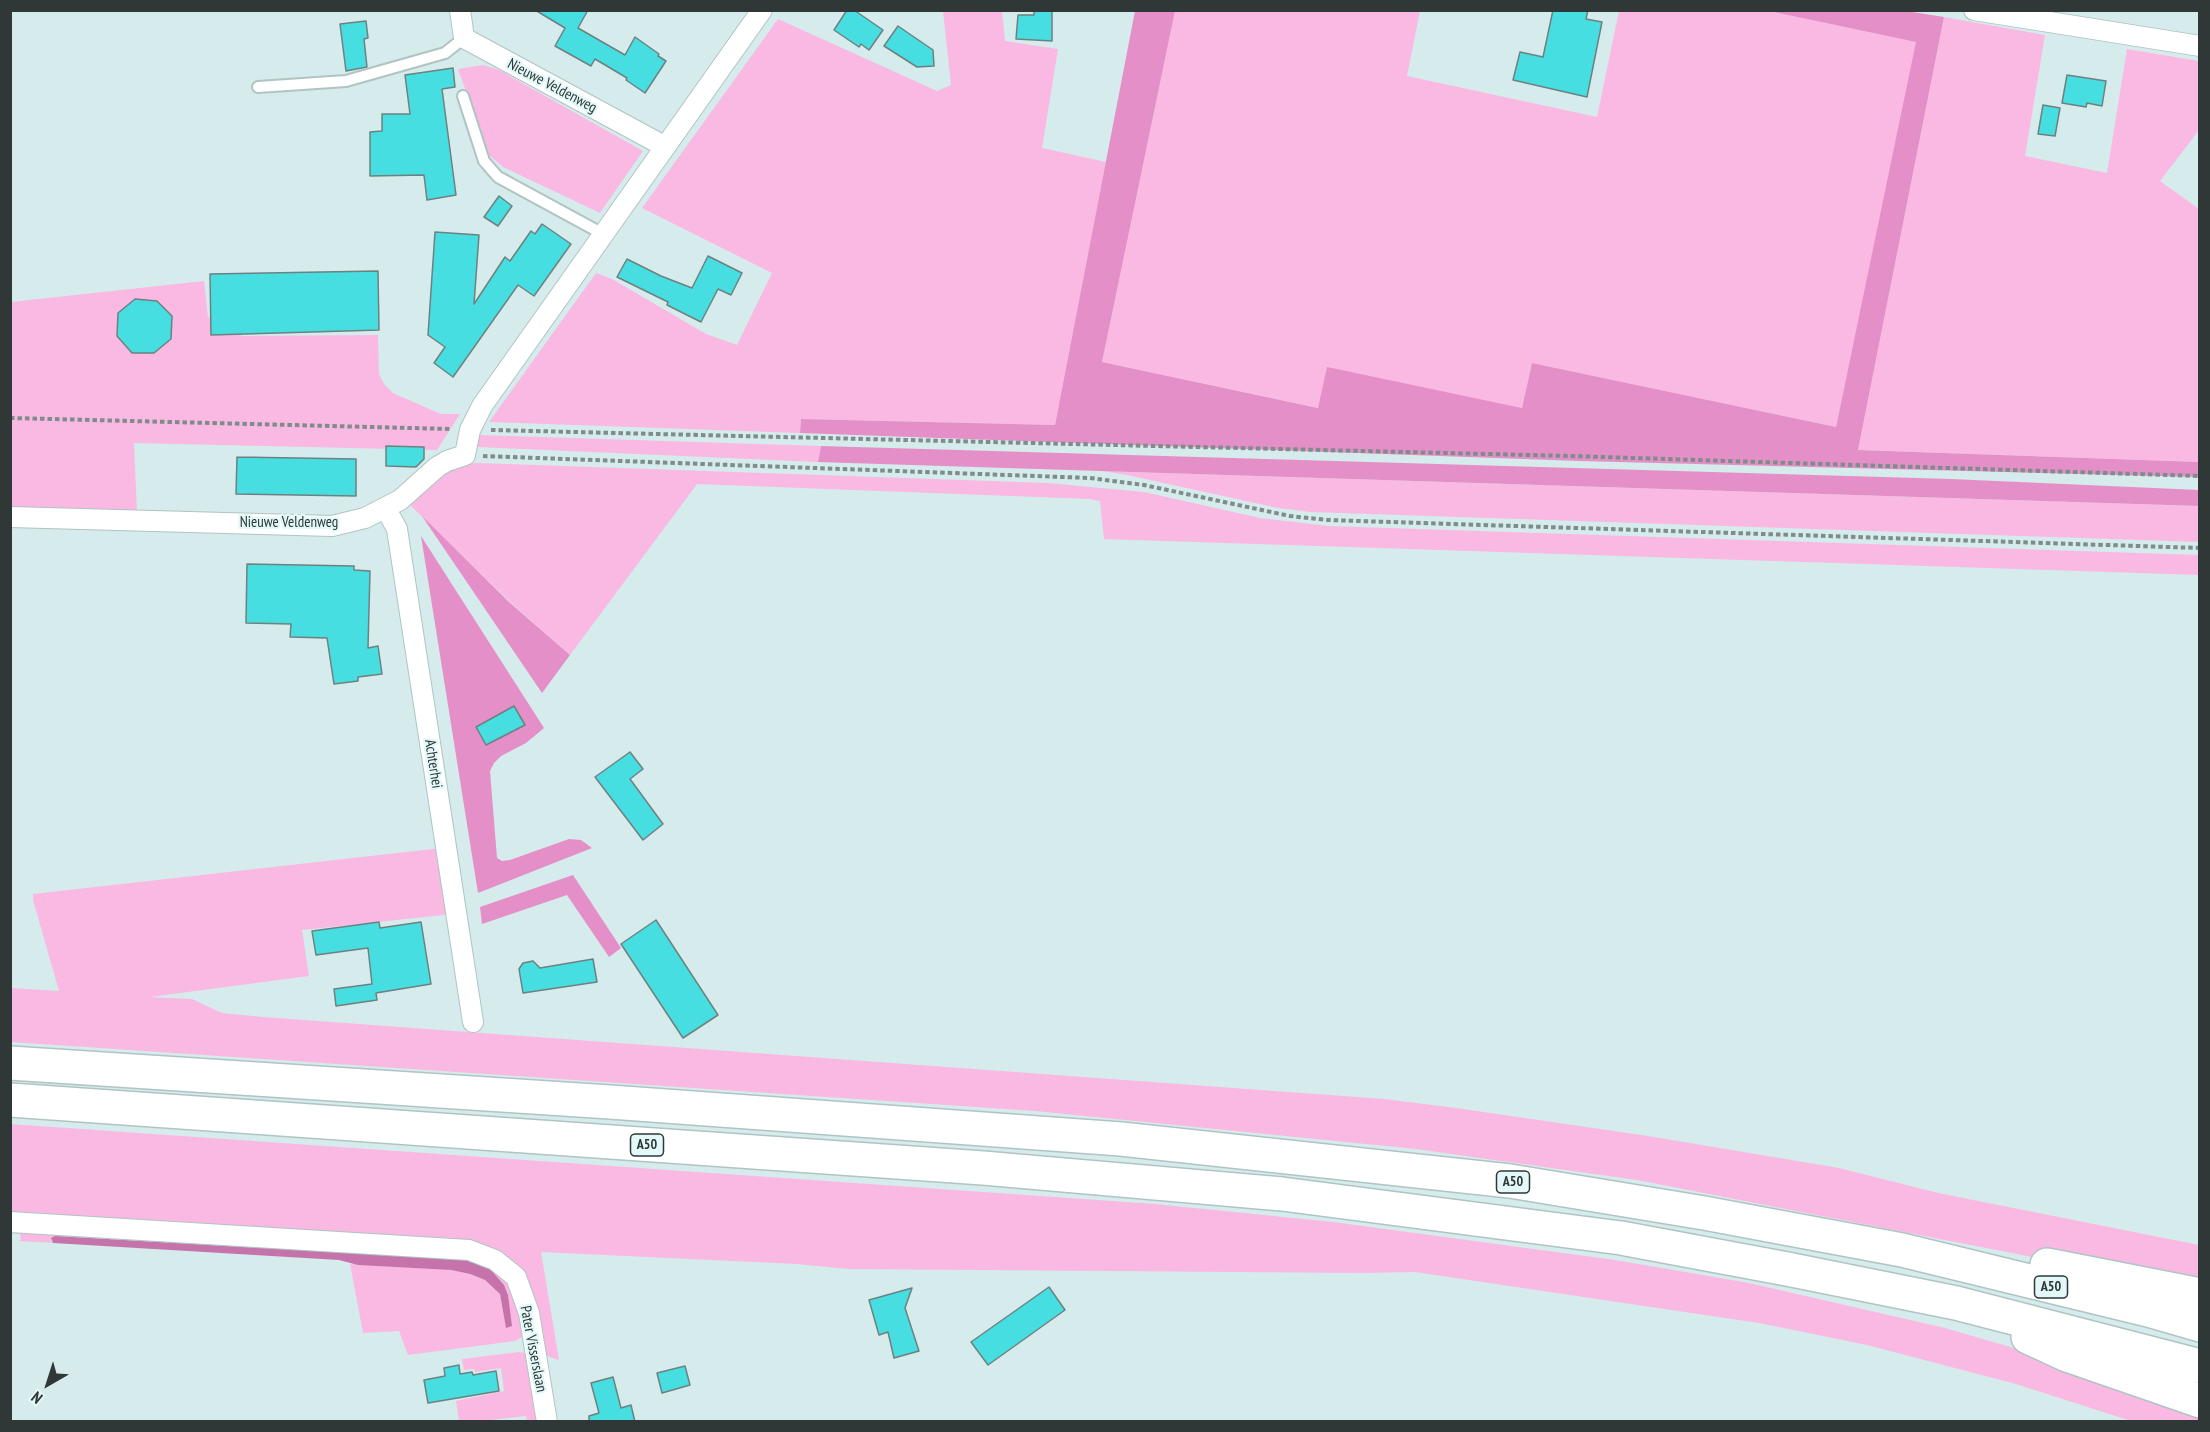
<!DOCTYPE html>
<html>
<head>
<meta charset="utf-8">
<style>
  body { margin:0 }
  #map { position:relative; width:2210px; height:1432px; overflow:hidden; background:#d6ebeb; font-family:"PT Sans Narrow",sans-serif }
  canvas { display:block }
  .frame { position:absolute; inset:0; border:12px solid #2f3737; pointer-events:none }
  .north { position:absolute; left:18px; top:1354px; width:60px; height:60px; -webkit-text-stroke:4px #e3f8f8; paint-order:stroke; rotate:219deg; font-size:16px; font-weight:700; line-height:24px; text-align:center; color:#2f3737 }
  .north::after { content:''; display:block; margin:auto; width:21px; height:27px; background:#2f3737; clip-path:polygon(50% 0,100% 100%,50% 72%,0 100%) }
</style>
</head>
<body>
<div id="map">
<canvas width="2210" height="1432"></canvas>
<div class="frame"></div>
<div class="north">N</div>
</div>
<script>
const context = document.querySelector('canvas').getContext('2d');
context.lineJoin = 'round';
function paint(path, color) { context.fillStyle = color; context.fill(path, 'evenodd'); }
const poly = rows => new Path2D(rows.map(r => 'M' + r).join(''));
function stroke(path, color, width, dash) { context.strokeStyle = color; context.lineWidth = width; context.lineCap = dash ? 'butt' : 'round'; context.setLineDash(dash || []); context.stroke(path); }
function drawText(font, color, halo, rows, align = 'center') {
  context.font = font + ' "PT Sans Narrow",sans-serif'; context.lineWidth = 4.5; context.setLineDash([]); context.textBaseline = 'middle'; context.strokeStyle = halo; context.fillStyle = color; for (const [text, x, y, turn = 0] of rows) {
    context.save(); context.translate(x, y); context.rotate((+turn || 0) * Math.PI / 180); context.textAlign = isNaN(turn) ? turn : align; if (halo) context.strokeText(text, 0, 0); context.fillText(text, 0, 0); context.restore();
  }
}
const green = poly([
  [943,11,1002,11,1005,41,1058,49,1042,148,1106,162,1055,425,801,419,800,433,489,422,596,273,612,279,706,334,737,345,772,273,642,208,778,19,937,91,951,85],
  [1175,11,1420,11,1407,76,1597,117,1619,11,1769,11,1917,42,1836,427,1532,363,1522,408,1327,368,1319,408,1102,362],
  [1944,17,2045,35,2025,156,2107,173,2127,49,2199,61,2199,130,2160,181,2199,209,2199,462,1858,450],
  [483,65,499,70,643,151,600,213,503,167,489,155,458,69],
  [204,281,208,317,235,314,241,336,378,335,379,374,384,384,393,393,441,414,460,414,437,450,134,443,137,512,11,508,11,302],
  [478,435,821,446,818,462,478,447],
  [478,463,1048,483,1144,492,1260,518,1329,526,2199,555,2200,575,1104,539,1100,501,1089,499,697,484,570,655,510,602,409,504,449,470,461,464],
  [1102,471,2199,506,2199,542,1311,512,1278,508,1127,475],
  [442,848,453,914,302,930,309,976,150,997,192,999,222,1013,263,1017,1384,1099,1456,1108,1648,1136,1839,1168,1938,1193,2199,1245,2199,1287,2058,1262,1637,1180,1416,1149,1035,1111,11,1042,10,988,59,991,33,900,33,894],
  [10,1124,1155,1204,1333,1222,1615,1260,1749,1283,1945,1328,2055,1360,2199,1410,2199,1421,2131,1421,2016,1384,1867,1345,1759,1323,1415,1272,1362,1273,848,1269,797,1264,541,1252,559,1360,550,1357,541,1350,501,1255,11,1216],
  [10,1228,476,1258,509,1281,527,1334,515,1341,408,1355,399,1331,363,1333,350,1264,451,1270,470,1274,485,1280,500,1294,506,1327,503,1285,454,1258,349,1254,251,1246,55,1236,51,1241,53,1243,19,1241,21,1239,20,1234,11,1233],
  [519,1352,530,1354,541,1421,527,1421,526,1416,482,1421,459,1421,456,1401,504,1391,501,1368,475,1372,474,1369,464,1370,462,1359]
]);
const forest = poly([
  [1135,11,1175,11,1102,362,1318,408,1327,367,1522,408,1532,363,1836,427,1916,42,1769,11,1906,11,1944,17,1858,450,2199,462,2199,477,1579,461,800,433,801,419,1055,425],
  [821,446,1951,479,2199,490,2200,506,818,462],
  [422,516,509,602,570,655,542,693],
  [421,536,544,728,526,743,501,756,494,763,490,771,497,858,502,861,510,860,569,839,581,840,592,848,478,893],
  [573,875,621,948,609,957,567,895,482,924,480,907]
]);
const water = poly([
  [55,1236,469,1260,490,1269,504,1285,508,1295,512,1326,506,1328,500,1294,485,1280,470,1274,451,1270,358,1265,339,1260,53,1243,51,1238]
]);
const building = poly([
  [535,10,588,10,578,28,625,55,635,37,659,54,658,56,666,61,645,93,626,80,627,78,595,59,591,66,555,46,565,28,535,10],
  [847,10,854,10,883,30,869,50,861,44,859,47,834,30,847,10],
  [1034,10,1052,10,1052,41,1016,39,1018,15,1034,15,1034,10],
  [1553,10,1588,10,1586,19,1602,22,1587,97,1513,80,1520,52,1543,57,1553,10],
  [366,21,368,38,364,39,367,67,346,71,340,24,366,21],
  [898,26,933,50,934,66,917,67,884,46,898,26],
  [453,68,455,87,442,89,456,195,427,200,424,175,370,176,370,132,382,131,382,114,410,114,405,75,453,68],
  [2067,75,2106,81,2102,106,2087,103,2086,107,2062,103,2067,75],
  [2043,105,2060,108,2055,136,2038,134,2043,105],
  [499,196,512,206,498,226,484,217,499,196],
  [542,224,571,244,534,296,518,285,453,377,434,363,445,347,428,335,435,232,479,235,474,304,505,257,510,261,531,231,535,234,542,224],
  [708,256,742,273,731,295,718,289,701,322,667,305,668,302,617,277,627,259,661,276,692,288,708,256],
  [378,271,379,330,211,335,210,274,378,271],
  [135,299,157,301,172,316,171,339,154,353,132,353,117,336,118,313,135,299],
  [386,446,424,447,424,459,416,467,386,466,386,446],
  [237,457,356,459,356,496,236,494,237,457],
  [247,564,354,566,354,570,370,571,368,648,378,646,382,674,358,677,358,681,334,684,327,638,290,637,291,624,246,623,247,564],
  [514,706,525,725,486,745,476,727,514,706],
  [630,752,643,769,630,779,663,824,643,840,595,777,630,752],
  [656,920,718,1015,683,1038,621,944,656,920],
  [379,922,380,928,421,922,431,984,376,993,377,1000,336,1006,334,989,372,984,368,948,316,955,312,931,379,922],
  [593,959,597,982,523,993,519,969,523,963,533,961,540,968,593,959],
  [1049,1287,1065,1310,988,1365,971,1342,1049,1287],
  [912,1288,905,1308,919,1351,894,1358,888,1332,879,1335,869,1300,912,1288],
  [459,1365,460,1374,472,1372,473,1375,496,1371,499,1391,428,1403,424,1380,445,1376,444,1368,459,1365],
  [685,1366,690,1385,662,1393,657,1373,685,1366],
  [613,1377,621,1408,631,1405,635,1422,589,1422,589,1416,599,1413,591,1383,613,1377]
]);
const path = poly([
  [10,418,451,429],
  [491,430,1571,456,2200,476],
  [483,456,1090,478,1144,485,1290,516,1328,520,2200,548]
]);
const lane = poly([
  [258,87,346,81,445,53,464,38],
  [463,96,484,161,498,177,603,234]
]);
const street = poly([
  [460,10,464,38,664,146],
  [1974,10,2200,46],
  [386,509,397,529,473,1022],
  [10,517,332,526,365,518,400,500,437,467,447,461,465,455,470,430,482,406,762,10],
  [10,1222,469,1250,495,1260,516,1277,529,1313,547,1422]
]);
const highway = poly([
  [10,1063,610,1102,1121,1139,1510,1181,1704,1213,1902,1250,2148,1310,2200,1325],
  [10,1100,983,1168,1282,1194,1621,1238,1787,1269,1956,1303,2200,1366],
  [2047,1265,2200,1295],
  [2028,1337,2067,1355,2200,1401]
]);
const shields = [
  [647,1145,33],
  [1513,1182,33],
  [2051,1287,33]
];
const shieldNames = [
  ["A50",647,1145],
  ["A50",1513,1182],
  ["A50",2051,1287]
];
const streetNames = [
  ["Nieuwe Veldenweg",552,86,28],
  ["Nieuwe Veldenweg",289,523],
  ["Achterhei",433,764,81],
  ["Pater Visserslaan",533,1349,79]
];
paint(green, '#fab9e3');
paint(forest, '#e48fc8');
paint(water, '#c573aa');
paint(building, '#46dee0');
stroke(building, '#6e8181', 1.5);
stroke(lane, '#afc4c3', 14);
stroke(street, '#afc4c3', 22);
stroke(highway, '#afc4c3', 36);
stroke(path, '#7e8c8c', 4, [4.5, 3]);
stroke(lane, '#fff', 10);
stroke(street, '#fff', 20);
stroke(highway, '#fff', 33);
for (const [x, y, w] of shields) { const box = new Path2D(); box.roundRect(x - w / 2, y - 11, w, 22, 4.5); context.fillStyle = '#e3f8f8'; context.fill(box); stroke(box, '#2f3737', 1.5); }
drawText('bold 14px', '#2f3737', null, shieldNames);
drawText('15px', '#2f3737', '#e3f8f8', streetNames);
</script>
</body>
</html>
